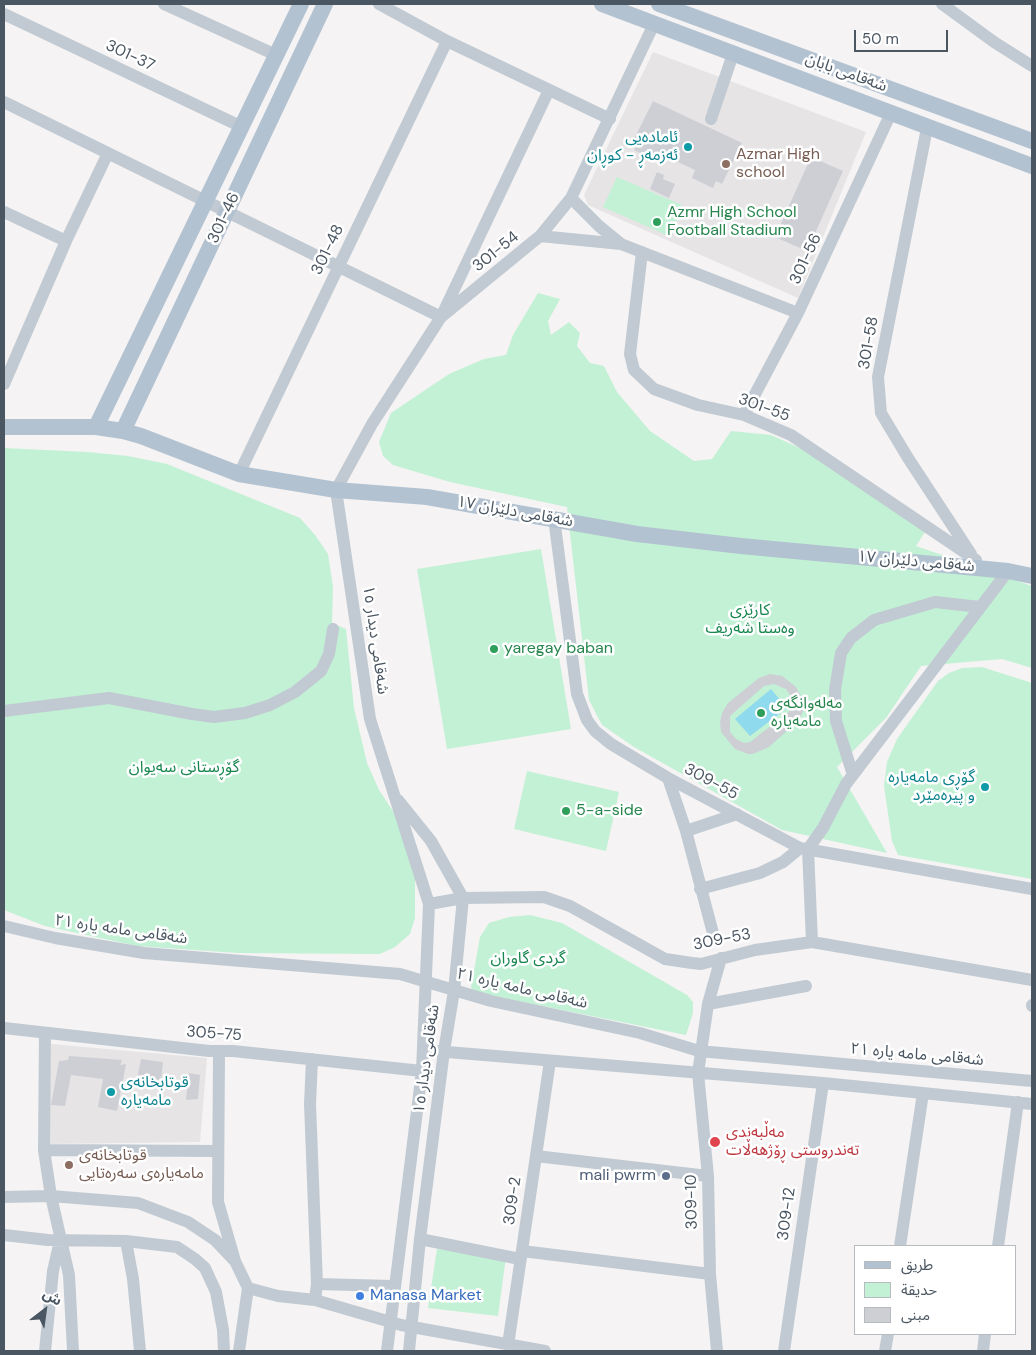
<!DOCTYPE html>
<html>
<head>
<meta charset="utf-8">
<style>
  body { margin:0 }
  #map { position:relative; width:1036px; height:1355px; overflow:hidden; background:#f5f3f3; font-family:"DM Sans","Noto Sans Arabic",sans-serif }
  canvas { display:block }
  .frame { position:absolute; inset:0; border:5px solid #4a5661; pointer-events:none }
  .legend { position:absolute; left:854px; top:1245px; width:162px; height:90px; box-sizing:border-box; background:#fff; border:1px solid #b7bbc0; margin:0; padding:6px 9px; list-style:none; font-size:15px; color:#4a5661 }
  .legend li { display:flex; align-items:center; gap:10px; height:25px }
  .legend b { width:25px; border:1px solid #b7bbc0 }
  .north { position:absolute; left:20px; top:1285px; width:50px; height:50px; -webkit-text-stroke:4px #fff; paint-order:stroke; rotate:30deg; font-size:14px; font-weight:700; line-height:20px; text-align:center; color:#4a5661 }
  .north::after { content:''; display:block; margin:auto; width:18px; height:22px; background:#4a5661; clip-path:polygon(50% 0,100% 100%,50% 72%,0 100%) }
  .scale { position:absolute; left:854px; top:30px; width:94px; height:22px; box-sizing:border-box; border:2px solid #4a5661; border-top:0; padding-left:6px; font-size:15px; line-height:18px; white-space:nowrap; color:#4a5661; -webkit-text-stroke:4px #fff; paint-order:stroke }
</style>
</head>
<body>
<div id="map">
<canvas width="1036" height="1355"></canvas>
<div class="frame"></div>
<ul class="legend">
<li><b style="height:6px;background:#b3c2d1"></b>طريق</li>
<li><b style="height:14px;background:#c3f1d5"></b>حديقة</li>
<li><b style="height:14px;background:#cdcfd5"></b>مبنى</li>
</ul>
<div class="north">ش</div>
<div class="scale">50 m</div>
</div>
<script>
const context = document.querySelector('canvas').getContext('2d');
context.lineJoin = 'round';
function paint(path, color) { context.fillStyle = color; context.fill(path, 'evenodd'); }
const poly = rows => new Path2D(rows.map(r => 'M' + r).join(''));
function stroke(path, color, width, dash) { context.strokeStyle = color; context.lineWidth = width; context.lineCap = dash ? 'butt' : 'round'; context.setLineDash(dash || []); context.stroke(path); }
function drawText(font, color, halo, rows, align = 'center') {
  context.font = font + ' "DM Sans","Noto Sans Arabic",sans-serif'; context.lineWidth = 5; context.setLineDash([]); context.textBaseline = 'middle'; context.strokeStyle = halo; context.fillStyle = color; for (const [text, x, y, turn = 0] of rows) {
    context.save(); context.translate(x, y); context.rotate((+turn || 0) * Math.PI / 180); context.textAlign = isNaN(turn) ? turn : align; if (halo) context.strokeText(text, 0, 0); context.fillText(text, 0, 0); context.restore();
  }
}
const education = poly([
  [653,52,866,132,798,298,588,205,584,195],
  [51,1044,207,1058,200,1142,47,1144]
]);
const green = poly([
  [617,177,682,205,671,237,603,207],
  [538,293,560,299,548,321,551,335,569,322,580,333,577,346,590,363,604,366,617,392,650,431,694,461,712,459,731,431,771,435,811,453,925,532,916,546,1032,586,1032,668,1002,659,921,666,886,718,837,767,887,853,782,830,634,747,602,725,589,700,567,507,450,482,393,465,383,456,379,442,391,413,449,374,484,359,506,355,513,335],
  [4,448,87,452,128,456,167,464,300,518,315,535,328,554,333,587,332,623,346,629,354,708,367,763,379,790,395,814,415,864,415,918,410,934,395,947,380,954,238,953,137,946,45,926,4,910],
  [541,549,571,729,447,749,417,569],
  [982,667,1032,683,1032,879,898,855,892,841,884,786,887,762,897,739,938,681,949,673,962,668],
  [527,771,619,792,606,851,514,829],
  [530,915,562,923,687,995,693,1002,693,1013,686,1035,473,992,471,987,480,937,489,923,509,917],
  [437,1249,506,1257,498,1316,428,1308]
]);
const water = poly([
  [771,689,787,708,750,736,735,719]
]);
const building = poly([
  [653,101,742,143,722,184,716,181,713,188,692,178,695,170,661,154,657,161,634,150,638,143,633,141],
  [811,157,843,171,807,251,775,237],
  [657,172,664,175,663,179,675,184,669,198,650,189],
  [770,674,782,676,796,687,802,698,803,711,799,720,769,747,753,754,748,754,735,749,721,732,720,722,722,713,728,703,759,678],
  [774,684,786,689,791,696,789,712,750,742,744,743,736,739,730,732,730,716,764,686],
  [69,1056,122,1060,120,1065,126,1064,117,1111,98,1107,103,1079,71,1075,65,1106,51,1105,59,1061,68,1060],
  [141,1059,163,1062,160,1089,140,1087,142,1076,138,1074],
  [189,1073,200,1075,198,1099,186,1100]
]);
const minor = poly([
  [164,4,276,55],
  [379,4,447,41,610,119],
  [942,4,994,42,1032,66],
  [4,14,242,127],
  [4,102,441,317,549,90],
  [711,119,733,54],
  [927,128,878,377,881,413,908,458,971,554],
  [571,198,599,226,621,244,798,313],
  [4,212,66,241],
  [540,236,621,244],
  [642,252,630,354,634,370,654,389,698,405,744,415,791,435,976,560],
  [4,384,66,241,108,153],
  [744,415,798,313,891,113],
  [239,474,447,41],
  [554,518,577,694,587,720,595,731,611,744,668,778,800,848,1032,889],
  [4,711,109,698,192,714,214,717,245,713,270,705,295,692,321,671,329,654,333,629],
  [853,775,836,721,835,690,841,653,851,638,874,620,935,602,980,607],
  [668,778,686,831,714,937],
  [398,800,431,841,463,898,454,991,444,1051,420,1239,409,1351],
  [686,831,737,814],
  [700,889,760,873,783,862,800,848],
  [429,904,463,898,544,897,570,906,665,959,692,963,701,964,755,950,812,942,1032,980],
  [4,926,55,938,144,953,400,974,491,1001,640,1033,699,1051,1032,1081],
  [812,942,808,849,823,828,846,784,1008,571],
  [708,1004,806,986],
  [1032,1006,1032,1005],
  [4,1028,209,1051,233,1051,422,1071],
  [45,1033,44,1150,51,1196,69,1275,73,1351],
  [423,1050,823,1083,1032,1104],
  [219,1051,218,1202,235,1261,248,1288],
  [312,1059,310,1104,317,1284,315,1300],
  [44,1150,217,1151],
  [536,1156,708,1176],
  [4,1197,51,1196,138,1203,188,1222,215,1240,235,1261],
  [4,1235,48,1240,126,1241,177,1247,195,1259,205,1268,216,1292,223,1330,224,1351],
  [420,1239,520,1259],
  [126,1241,133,1279,140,1351],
  [900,1246,923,1093],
  [998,1246,1018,1102],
  [522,1251,710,1274],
  [317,1284,393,1286],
  [248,1288,278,1296,315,1300,401,1325,545,1351],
  [508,1345,550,1061],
  [45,1351,53,1271,59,1245],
  [239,1351,248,1288],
  [387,1351,422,1071,429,904,370,719,336,490,372,424,441,317,540,236,571,198,654,24],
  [717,1351,710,1274,708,1176,698,1073,708,1004,721,958],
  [784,1351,823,1083],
  [885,1351,888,1334],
  [983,1351,985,1334]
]);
const major = poly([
  [602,4,1032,166],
  [659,4,1032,141],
  [4,427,96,427,123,431,141,436,239,474,336,490,427,497,637,534,741,546,1008,571,1032,576],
  [96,427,301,4],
  [123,431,325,4]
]);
const markers = [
  [688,147,5,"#0f9aa8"],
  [726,164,5,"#8d6e63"],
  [657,222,5,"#2e9e5b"],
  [494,649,5,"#2e9e5b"],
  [761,713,5,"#2e9e5b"],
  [985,787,5,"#0f9aa8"],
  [566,811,5,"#2e9e5b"],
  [111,1092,5,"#0f9aa8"],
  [715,1142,6,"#e0444e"],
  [69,1165,5,"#8d6e63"],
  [666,1176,5,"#5c6f8a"],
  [360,1296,5,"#3f7fe0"]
];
const streetNames = [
  ["301-37",130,56,25],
  ["شەقامی بابان",846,73,20],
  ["301-46",224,218,-65],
  ["301-48",328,250,-64],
  ["301-54",496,252,-39],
  ["301-56",806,259,-65],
  ["301-58",869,343,-80],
  ["301-55",764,408,20],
  ["شەقامی دلێران ١٧",515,512,10],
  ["شەقامی دلێران ١٧",916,562,5],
  ["شەقامی دیدار ١٥",375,640,82],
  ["309-55",711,782,28],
  ["شەقامی مامە یارە ٢١",121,930,8],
  ["309-53",722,940,-11],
  ["شەقامی مامە یارە ٢١",522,989,13],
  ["305-75",214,1034,4],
  ["شەقامی مامە یارە ٢١",917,1055,5],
  ["شەقامی دیدار ١٥",427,1059,-82],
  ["309-2",513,1201,-82],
  ["309-10",692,1202,-91],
  ["309-12",787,1214,-82]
];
const cultureNames = [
  ["ئامادەیی",678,138],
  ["ئەزمەڕ - کوڕان",678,156],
  ["گۆڕی مامەیارە",975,778],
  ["و پیرەمێرد",975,796],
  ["قوتابخانەی",121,1083,"left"],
  ["مامەیارە",121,1101,"left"]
];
const educationNames = [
  ["Azmar High",736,155],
  ["school",736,173],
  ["قوتابخانەی",79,1156],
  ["مامەیارەی سەرەتایی",79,1174]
];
const leisureNames = [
  ["Azmr High School",667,213],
  ["Football Stadium",667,231],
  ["yaregay baban",504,649],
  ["مەلەوانگەی",771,704],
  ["مامەیارە",771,722],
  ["5-a-side",576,811]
];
const parkNames = [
  ["کارێزی",750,611],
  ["وەستا شەریف",750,629],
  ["گۆڕستانی سەیوان",184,768],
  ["گردی گاوران",528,959]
];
const healthNames = [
  ["مەڵبەندی",726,1133],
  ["تەندروستی ڕۆژهەڵات",726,1151]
];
const serviceNames = [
  ["mali pwrm",656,1176]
];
const shopNames = [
  ["Manasa Market",370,1296]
];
paint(education, '#e6e4e5');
paint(green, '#c3f1d5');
paint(water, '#90daee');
paint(building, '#cdcfd5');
stroke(minor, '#c1cad2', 12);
stroke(major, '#b3c2d1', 16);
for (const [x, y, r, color] of markers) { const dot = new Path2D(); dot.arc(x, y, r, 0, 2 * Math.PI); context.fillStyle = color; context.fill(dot); stroke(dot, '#fff', 2); }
drawText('16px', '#4a5661', '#fff', streetNames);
drawText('16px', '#0d838f', '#fff', cultureNames, 'right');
drawText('16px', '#785e54', '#fff', educationNames, 'left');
drawText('16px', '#27864d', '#fff', leisureNames, 'left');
drawText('16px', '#17864f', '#fff', parkNames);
drawText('16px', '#be3a42', '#fff', healthNames, 'left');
drawText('16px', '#4e5e75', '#fff', serviceNames, 'right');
drawText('16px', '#366cbe', '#fff', shopNames, 'left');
</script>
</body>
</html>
